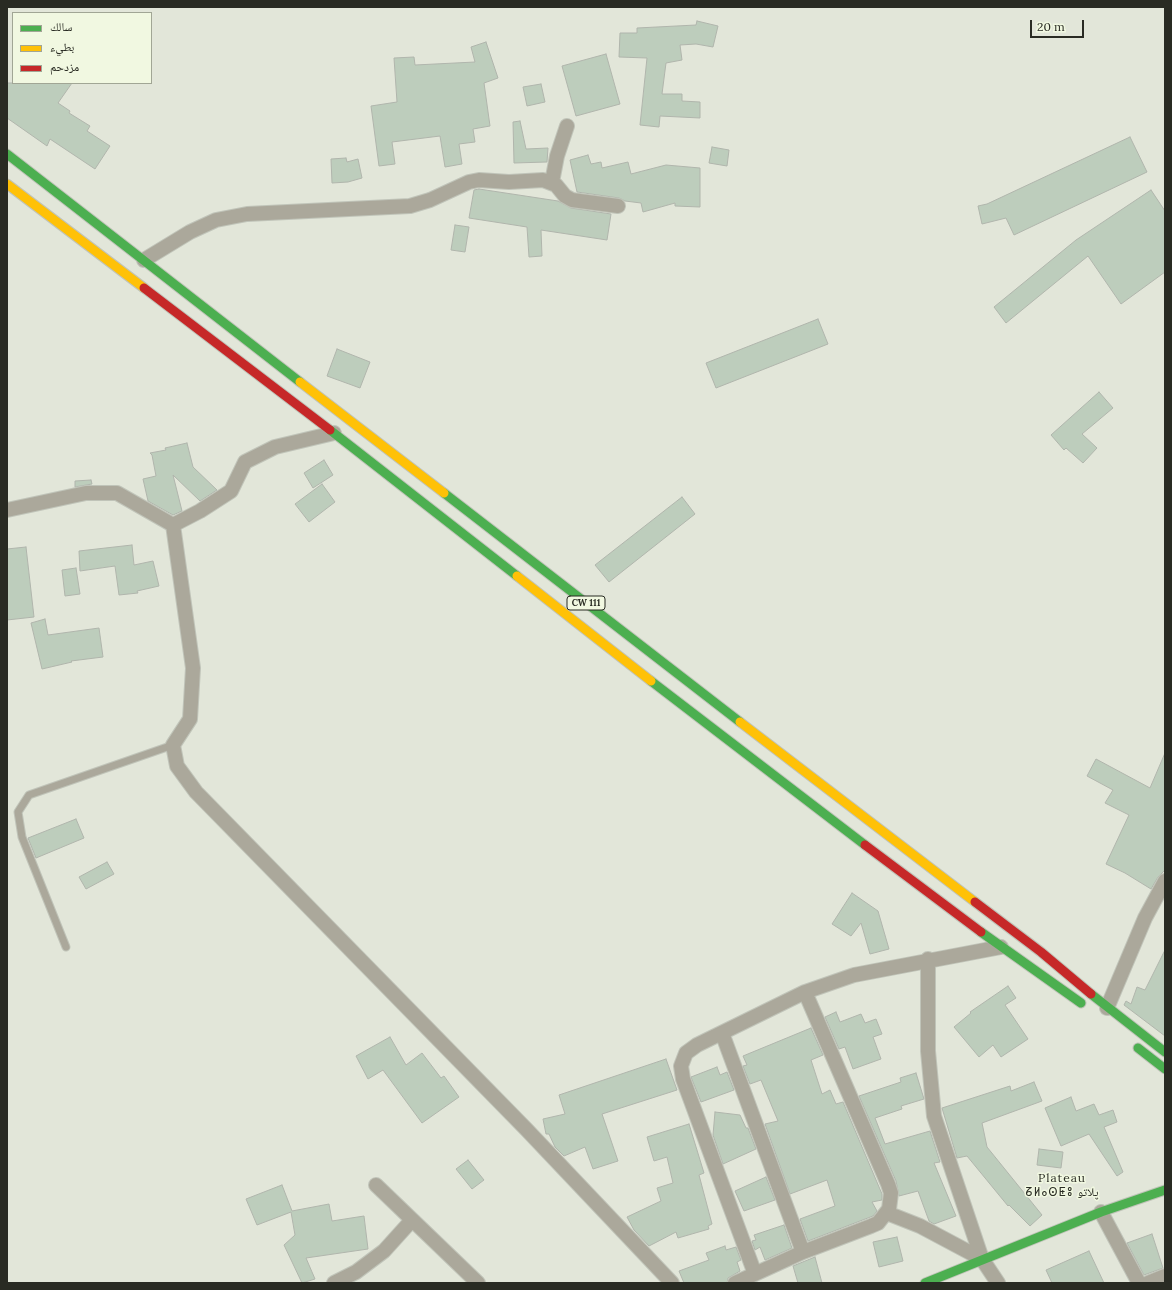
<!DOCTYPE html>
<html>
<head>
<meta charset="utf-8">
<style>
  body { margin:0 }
  #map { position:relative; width:1172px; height:1290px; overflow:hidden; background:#e2e6d9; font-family:Lora,"Noto Naskh Arabic",serif }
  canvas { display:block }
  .frame { position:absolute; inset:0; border:8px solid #292b23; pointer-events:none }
  .legend { position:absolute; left:12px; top:12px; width:140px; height:72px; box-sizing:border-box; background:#f1f8e1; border:1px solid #a1a695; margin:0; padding:5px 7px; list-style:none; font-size:12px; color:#292b23 }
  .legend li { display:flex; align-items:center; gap:8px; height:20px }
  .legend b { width:20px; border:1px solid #a1a695 }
  .scale { position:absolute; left:1030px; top:20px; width:54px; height:18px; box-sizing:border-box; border:2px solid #292b23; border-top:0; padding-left:5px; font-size:12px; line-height:14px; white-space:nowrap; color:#292b23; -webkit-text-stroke:3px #f1f8e1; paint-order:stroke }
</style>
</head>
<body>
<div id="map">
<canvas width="1172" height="1290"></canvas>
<div class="frame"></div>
<ul class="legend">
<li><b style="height:5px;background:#4caf50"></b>سالك</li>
<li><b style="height:5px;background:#ffc107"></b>بطيء</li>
<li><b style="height:5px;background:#c62828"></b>مزدحم</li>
</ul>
<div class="scale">20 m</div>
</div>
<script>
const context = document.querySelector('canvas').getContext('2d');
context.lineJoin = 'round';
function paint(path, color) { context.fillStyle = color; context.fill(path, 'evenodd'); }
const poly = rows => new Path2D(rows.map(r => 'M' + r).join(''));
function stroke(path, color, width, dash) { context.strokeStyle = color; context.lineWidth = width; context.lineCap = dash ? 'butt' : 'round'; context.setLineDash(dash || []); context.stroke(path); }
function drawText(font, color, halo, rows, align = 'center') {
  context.font = font + ' Lora,"Noto Naskh Arabic","Noto Sans Tifinagh",serif'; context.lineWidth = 3; context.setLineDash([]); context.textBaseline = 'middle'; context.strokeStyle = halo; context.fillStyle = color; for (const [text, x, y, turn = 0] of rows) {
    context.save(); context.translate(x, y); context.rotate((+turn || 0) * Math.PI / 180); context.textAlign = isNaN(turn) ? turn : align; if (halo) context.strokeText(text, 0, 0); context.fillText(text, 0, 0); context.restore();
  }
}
const building = poly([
  [697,21,718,26,713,47,696,44,680,45,682,60,666,63,662,94,682,94,682,101,700,102,700,118,660,116,659,127,640,125,647,58,619,57,620,33,637,33,637,28,696,25,697,21],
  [486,42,498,78,484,83,490,126,473,129,475,142,459,144,462,164,445,167,440,136,392,142,395,164,379,166,371,106,397,102,394,58,414,57,415,65,475,62,471,47,486,42],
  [606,54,620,104,576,116,562,66,606,54],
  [7,83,72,83,58,103,70,111,69,113,90,126,87,131,110,146,95,169,50,139,47,146,7,118,7,83],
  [541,84,545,102,527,106,523,87,541,84],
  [520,121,526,149,548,148,547,162,514,163,513,122,520,121],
  [1130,137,1147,172,1014,235,1006,218,982,224,978,206,987,204,1130,137],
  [712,147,729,150,727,166,709,163,712,147],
  [588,155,591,164,601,162,602,168,628,162,631,174,666,165,700,168,700,207,675,206,675,203,643,212,641,203,625,201,619,198,577,192,570,160,588,155],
  [346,158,347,162,358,159,362,178,348,182,332,183,331,159,346,158],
  [479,189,558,201,571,208,611,214,607,240,541,230,542,256,529,257,527,227,469,218,474,190,479,189],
  [1151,190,1165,211,1165,272,1121,304,1088,256,1006,323,994,307,1076,240,1151,190],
  [455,225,469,227,465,252,451,250,455,225],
  [818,319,828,344,716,388,706,363,818,319],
  [337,349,370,362,360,388,327,376,337,349],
  [1099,392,1113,408,1082,434,1097,448,1083,463,1066,448,1064,450,1051,435,1099,392],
  [187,443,193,467,217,490,200,501,173,475,182,511,173,515,148,501,143,479,156,476,152,455,150,453,166,450,165,448,187,443],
  [324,460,333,475,313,488,304,473,324,460],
  [91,480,92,484,75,487,75,481,91,480],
  [322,484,335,502,309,522,295,504,322,484],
  [682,497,695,514,609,582,595,565,682,497],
  [132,545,134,565,153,561,159,586,137,591,138,593,119,595,115,566,80,571,79,551,132,545],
  [26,547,34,617,7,620,7,549,26,547],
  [76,568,80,594,65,596,62,570,76,568],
  [45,619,48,635,99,628,103,657,71,661,72,662,42,669,31,623,45,619],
  [1165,753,1165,870,1158,877,1151,889,1125,873,1106,864,1129,815,1105,803,1113,790,1087,776,1096,759,1150,788,1165,753],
  [76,819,84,838,36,858,28,838,76,819],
  [107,862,114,874,86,889,79,877,107,862],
  [852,893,878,911,889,949,870,954,861,923,851,936,832,924,852,893],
  [1165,950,1165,1036,1124,1005,1126,1001,1131,1004,1137,987,1145,990,1165,950],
  [1008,986,1016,998,1005,1005,1028,1039,1001,1057,993,1045,979,1057,954,1027,971,1013,970,1012,1008,986],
  [836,1012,840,1022,861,1014,865,1023,876,1019,882,1034,873,1037,881,1059,853,1069,845,1047,839,1049,825,1017,836,1012],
  [811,1028,823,1055,811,1060,822,1094,830,1090,836,1104,843,1102,882,1194,882,1200,872,1202,877,1211,873,1216,808,1241,800,1219,835,1206,827,1180,790,1194,765,1124,778,1121,761,1080,750,1084,743,1066,747,1065,743,1056,811,1028],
  [390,1037,406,1065,422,1053,441,1078,444,1076,459,1097,422,1123,383,1070,368,1079,356,1056,390,1037],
  [666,1059,677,1090,602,1114,618,1161,593,1169,585,1147,564,1156,555,1147,549,1134,546,1134,543,1119,565,1114,559,1095,666,1059],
  [717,1067,720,1075,727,1072,734,1090,701,1102,691,1077,717,1067],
  [916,1073,924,1099,901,1106,902,1109,875,1118,885,1144,930,1131,940,1162,934,1163,956,1216,934,1224,929,1221,918,1191,899,1196,896,1181,859,1096,901,1082,900,1078,916,1073],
  [1034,1082,1042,1101,982,1123,987,1147,1042,1215,1030,1226,1009,1205,1008,1206,967,1156,957,1158,942,1108,1010,1086,1011,1091,1034,1082],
  [1071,1097,1076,1111,1094,1104,1099,1115,1113,1110,1117,1122,1104,1127,1123,1172,1117,1176,1089,1134,1061,1146,1045,1108,1071,1097],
  [715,1112,740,1115,746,1128,748,1128,756,1149,723,1164,713,1135,715,1112],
  [689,1124,704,1173,699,1175,712,1224,708,1226,709,1229,678,1238,676,1232,649,1246,634,1230,627,1217,661,1201,657,1188,673,1183,667,1157,654,1161,647,1137,689,1124],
  [1039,1149,1063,1152,1061,1168,1037,1165,1039,1149],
  [468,1160,484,1180,472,1189,456,1169,468,1160],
  [766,1177,775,1200,744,1211,735,1191,766,1177],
  [282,1185,292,1211,329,1204,332,1221,364,1216,368,1249,306,1258,315,1279,302,1283,284,1245,295,1235,291,1212,257,1225,246,1199,282,1185],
  [784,1225,792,1248,765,1260,760,1247,755,1250,752,1241,756,1240,754,1235,784,1225],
  [1152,1234,1163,1268,1144,1275,1127,1243,1152,1234],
  [897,1237,903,1261,879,1267,873,1242,897,1237],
  [725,1246,726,1250,736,1247,741,1260,737,1262,740,1271,728,1278,727,1283,684,1283,679,1271,709,1260,706,1253,725,1246],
  [1089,1251,1104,1283,1052,1283,1046,1270,1089,1251],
  [815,1257,822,1283,798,1283,793,1266,815,1257]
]);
const lane = poly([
  [66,947,22,837,18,812,29,795,173,745]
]);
const street = poly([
  [552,182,557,156,567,126],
  [144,260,190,232,216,220,247,214,410,206,430,200,469,182,479,180,509,182,543,180,556,185,565,196,572,200,618,206],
  [334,433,275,447,245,462,231,491,200,511,173,525,193,668,190,719,173,745,177,766,196,792,527,1130,672,1283],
  [7,510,86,493,117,493,173,525],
  [928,959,928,1051,934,1116,982,1259,998,1283],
  [1107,1008,1145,918,1165,881],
  [722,1033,803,1252],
  [376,1185,478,1283],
  [1101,1212,1139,1283],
  [887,1213,920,1226,982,1259],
  [755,1274,683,1079,681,1066,686,1053,697,1045,805,992],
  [334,1283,356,1272,384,1251,412,1220],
  [735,1283,803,1252,871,1226,878,1223,889,1209,891,1193,888,1184,805,992,854,975,1001,947],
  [1148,1283,1165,1276]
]);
const fast = poly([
  [7,154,300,382],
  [330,430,517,576],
  [444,493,740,722],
  [651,681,865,845],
  [981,932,1081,1003],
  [1091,994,1165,1052],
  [1138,1048,1165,1069],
  [925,1283,1101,1212,1165,1190]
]);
const slow = poly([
  [7,184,144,288],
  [300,382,444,493],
  [517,576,651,681],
  [740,722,975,902]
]);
const jam = poly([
  [144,288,330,430],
  [865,845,981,932],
  [975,902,1041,952,1091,994]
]);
const shields = [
  [586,603,38]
];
const shieldNames = [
  ["CW 111",586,603]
];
const quarterNames = [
  ["Plateau",1062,1179],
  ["ⵒⵍⴰⵙⵟⵓ پلاتو",1062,1193]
];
paint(building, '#bdcdbc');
stroke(building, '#b0b5ac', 1);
stroke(lane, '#c0c4b9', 9);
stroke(street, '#c0c4b9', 16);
stroke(fast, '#c0c4b9', 11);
stroke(slow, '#c0c4b9', 11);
stroke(jam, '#c0c4b9', 11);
stroke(lane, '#aba89b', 7);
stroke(street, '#aba89b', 14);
stroke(fast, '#4caf50', 9);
stroke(slow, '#ffc107', 9);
stroke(jam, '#c62828', 9);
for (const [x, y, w] of shields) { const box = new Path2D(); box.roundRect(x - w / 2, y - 7, w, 14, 3); context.fillStyle = '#f1f8e1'; context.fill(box); stroke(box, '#292b23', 1); }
drawText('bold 9px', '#292b23', null, shieldNames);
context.letterSpacing = '1px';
drawText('12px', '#292b23', '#f1f8e1', quarterNames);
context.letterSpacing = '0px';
</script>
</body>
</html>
